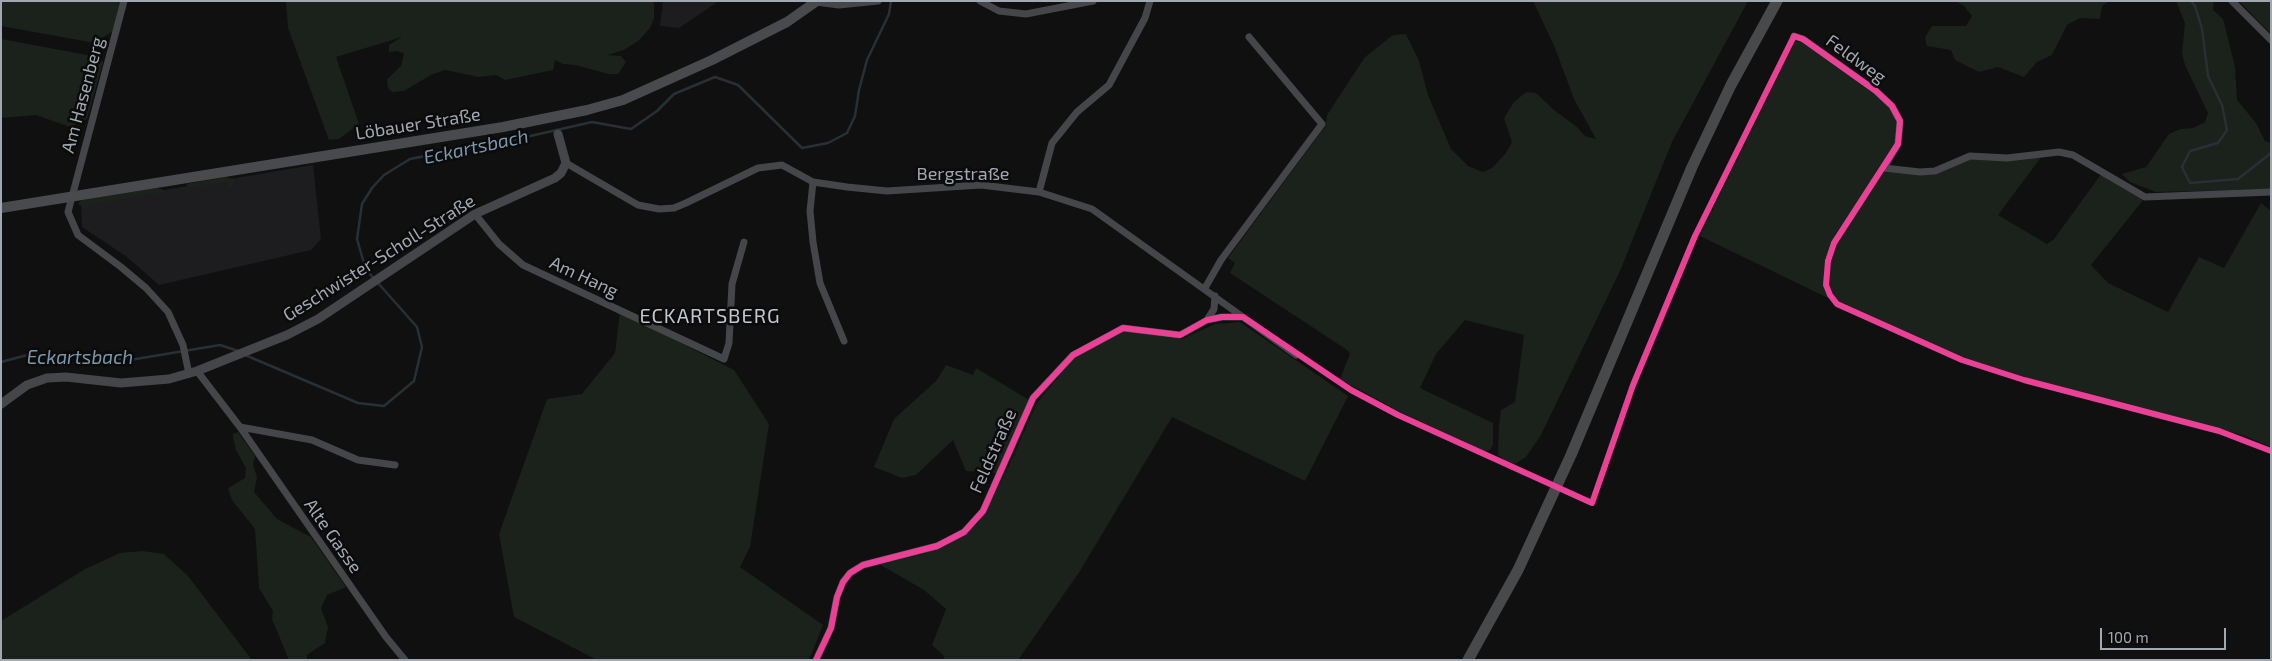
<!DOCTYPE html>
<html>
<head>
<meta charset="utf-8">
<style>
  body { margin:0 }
  #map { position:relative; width:2272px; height:661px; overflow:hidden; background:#101011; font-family:"Exo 2",sans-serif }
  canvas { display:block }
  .frame { position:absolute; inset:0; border:2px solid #a2a8b2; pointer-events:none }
  .scale { position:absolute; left:2100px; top:628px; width:126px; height:22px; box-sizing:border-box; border:2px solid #a2a8b2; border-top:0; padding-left:6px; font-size:15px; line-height:18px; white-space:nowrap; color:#a2a8b2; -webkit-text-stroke:4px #0b0b0c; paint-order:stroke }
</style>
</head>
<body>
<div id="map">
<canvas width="2272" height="661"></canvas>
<div class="frame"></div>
<div class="scale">100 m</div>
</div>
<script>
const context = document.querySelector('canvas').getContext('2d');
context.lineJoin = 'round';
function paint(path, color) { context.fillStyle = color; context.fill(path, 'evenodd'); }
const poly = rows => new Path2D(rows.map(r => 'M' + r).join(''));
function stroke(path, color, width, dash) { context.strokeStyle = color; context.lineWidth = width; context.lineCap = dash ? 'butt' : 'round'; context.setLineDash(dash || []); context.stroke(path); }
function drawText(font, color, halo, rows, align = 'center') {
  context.font = font + ' "Exo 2",sans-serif'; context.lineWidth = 5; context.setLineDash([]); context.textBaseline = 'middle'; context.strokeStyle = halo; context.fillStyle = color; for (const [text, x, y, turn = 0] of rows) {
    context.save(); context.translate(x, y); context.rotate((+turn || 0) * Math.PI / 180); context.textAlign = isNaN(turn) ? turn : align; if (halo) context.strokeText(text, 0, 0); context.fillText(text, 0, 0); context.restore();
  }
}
const built = poly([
  [663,1,719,1,679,28,660,26],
  [313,165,321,239,311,250,159,285,127,257,82,227,81,204]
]);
const green = poly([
  [1,1,121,1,113,31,95,43,1,26],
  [286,1,654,1,654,18,650,28,638,41,624,50,608,55,621,56,626,62,618,74,609,74,575,65,563,64,555,60,553,70,505,80,496,75,479,77,445,70,431,75,404,91,392,92,388,88,387,79,401,66,404,53,396,51,389,52,389,45,402,37,336,57,359,124,339,139,329,140,288,28],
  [1533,1,1748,1,1672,142,1620,271,1540,437,1526,457,1515,464,1505,461,1498,455,1499,426,1501,410,1515,402,1524,335,1465,320,1436,354,1420,388,1493,423,1493,444,1491,449,1485,452,1402,413,1340,379,1350,354,1347,350,1230,273,1235,263,1228,258,1326,125,1327,115,1365,57,1393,35,1406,34,1419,61,1428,95,1451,149,1468,166,1483,172,1492,168,1506,153,1512,142,1504,118,1514,102,1526,92,1536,93,1554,110,1577,127,1585,136,1596,139,1574,99,1555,48],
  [1955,1,2109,1,2102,6,2100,19,2080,18,2067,25,2052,55,2037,62,2024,77,1998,67,1979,72,1955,60,1951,50,1927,46,1925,37,1932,26,1966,26,1972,16,1964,6],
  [2176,1,2214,1,2213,10,2223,19,2235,67,2237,100,2256,123,2265,141,2271,143,2271,189,2156,192,2130,182,2122,174,2146,167,2169,134,2180,129,2193,128,2205,122,2208,113,2185,65,2182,53,2185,23],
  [2239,1,2271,1,2271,34],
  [1,39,98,57,103,62,87,119,70,127,36,115,1,118],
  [1795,42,1801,42,1882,100,1893,113,1897,124,1897,138,1889,156,1835,235,1828,254,1824,271,1824,288,1828,298,1700,236],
  [2042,156,1998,215,2047,244,2054,239,2102,173,2144,199,2091,265,2108,283,2168,312,2199,257,2224,268,2261,203,2271,211,2271,447,2242,435,2034,380,1965,358,1880,322,1839,303,1832,295,1828,285,1827,274,1837,242,1885,170,1917,174,1965,160],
  [226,177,236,180,233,187,228,189,227,182,189,188,186,184],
  [157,188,167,191,168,197,165,193,157,193,89,205,89,211,78,204,82,200],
  [620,312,734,370,769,424,750,547,740,567,823,625,809,660,597,660,514,617,499,534,547,399,582,394,615,353],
  [1240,322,1348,396,1305,481,1172,417,1080,571,1018,660,944,660,944,656,932,645,946,609,924,590,879,564,920,555,944,546,965,534,980,521,1009,466,1037,403,1071,362,1085,352,1122,331,1182,339,1215,324],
  [946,365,973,375,976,368,1029,400,997,473,966,471,953,440,916,475,902,478,874,467,894,419,937,380],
  [238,432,255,456,253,465,257,477,254,492,277,519,311,537,346,587,327,595,321,608,328,627,325,643,307,655,307,660,289,660,272,619,273,611,259,588,255,529,232,500,228,488,245,478,246,468,236,450,233,438,233,434],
  [142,551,164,554,188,576,252,660,1,660,1,621,85,569,120,553]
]);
const stream = poly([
  [2191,1,2195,6,2202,29,2208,76,2222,105,2227,130,2218,143,2190,151,2182,167,2190,183,2238,179,2271,153],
  [245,355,358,403,384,406,414,381,422,347,417,327,370,274,363,260,357,239,362,204,372,188,384,175,410,159,420,157,486,146,592,122,631,129,657,111,674,94,715,77,738,85,802,148,828,143,847,133,855,116,859,90,867,60,889,14,891,1],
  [1,362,31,354,130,360,220,345,238,351]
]);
const minor = poly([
  [124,1,68,212,78,235,121,267,146,288,168,312,183,345,189,374],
  [980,1,999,11,1026,14,1093,1],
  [2232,1,2271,40],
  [816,2,839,5,878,1],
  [1794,36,1803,39,1876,91,1892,106,1900,121,1898,144,1884,168,1920,172,1935,171,1970,156,2007,158,2059,152,2073,155,2145,197,2271,192],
  [566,163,638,205,659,209,674,208,686,203,758,168,782,165,813,182,847,187,887,191,981,185,1039,192,1092,209,1296,355],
  [813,182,810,211,813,242,820,283,844,341],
  [1039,192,1052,143,1077,112,1109,85,1145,18,1150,1],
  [475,214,499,244,523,265,724,359,729,343,732,284,744,242],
  [1205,288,1221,260,1322,124,1249,37],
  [1207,320,1214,309,1215,296],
  [197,371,240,427,386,637,405,660],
  [240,427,312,440,358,460,395,465],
  [816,660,831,628,837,597,843,582,850,573,863,565,937,546,964,532,983,511,1033,398,1073,355,1123,328,1180,335,1207,320,1222,317,1242,317]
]);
const tertiary = poly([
  [1,404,27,385,47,378,66,377,121,383,169,379,197,371,287,335,318,319,475,214,555,178,561,173,566,163,558,134]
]);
const secondary = poly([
  [1,208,503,127,587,110,623,100,712,60,787,22,817,1]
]);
const trunk = poly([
  [1468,660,1518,570,1571,455,1692,167,1731,85,1777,1]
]);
const cycleway = poly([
  [816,660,831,628,837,597,843,582,850,573,863,565,937,546,964,532,983,511,1033,398,1073,355,1123,328,1180,335,1207,320,1222,317,1243,317,1351,390,1398,415,1592,503,1633,385,1695,236,1794,36,1803,39,1876,91,1892,106,1900,121,1898,144,1834,243,1828,261,1826,285,1830,295,1837,304,1962,360,2024,380,2219,431,2271,451]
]);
const streetNames = [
  ["Feldweg",1856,59,36],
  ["Am Hasenberg",83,95,-75],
  ["Löbauer Straße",418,124,-9],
  ["Bergstraße",963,174],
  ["Geschwister-Scholl-Straße",379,258,-32],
  ["Am Hang",584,277,25],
  ["Feldstraße",993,451,-66],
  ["Alte Gasse",333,536,55]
];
const waterNames = [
  ["Eckartsbach",476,147,-12],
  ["Eckartsbach",80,358]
];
const quarterNames = [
  ["ECKARTSBERG",710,316]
];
paint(built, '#1d1d1f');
paint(green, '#1b211b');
stroke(stream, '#283035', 2.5);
stroke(minor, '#454649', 7);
stroke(tertiary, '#454649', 9);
stroke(secondary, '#494a4d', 10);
stroke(trunk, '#47494b', 11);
stroke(cycleway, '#ea4096', 6);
drawText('18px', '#a2a8b2', '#0b0b0c', streetNames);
drawText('italic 19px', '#7998ac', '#0b0b0c', waterNames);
context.letterSpacing = '1px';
drawText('20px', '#c2c6ce', '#0b0b0c', quarterNames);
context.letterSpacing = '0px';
</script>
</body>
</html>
